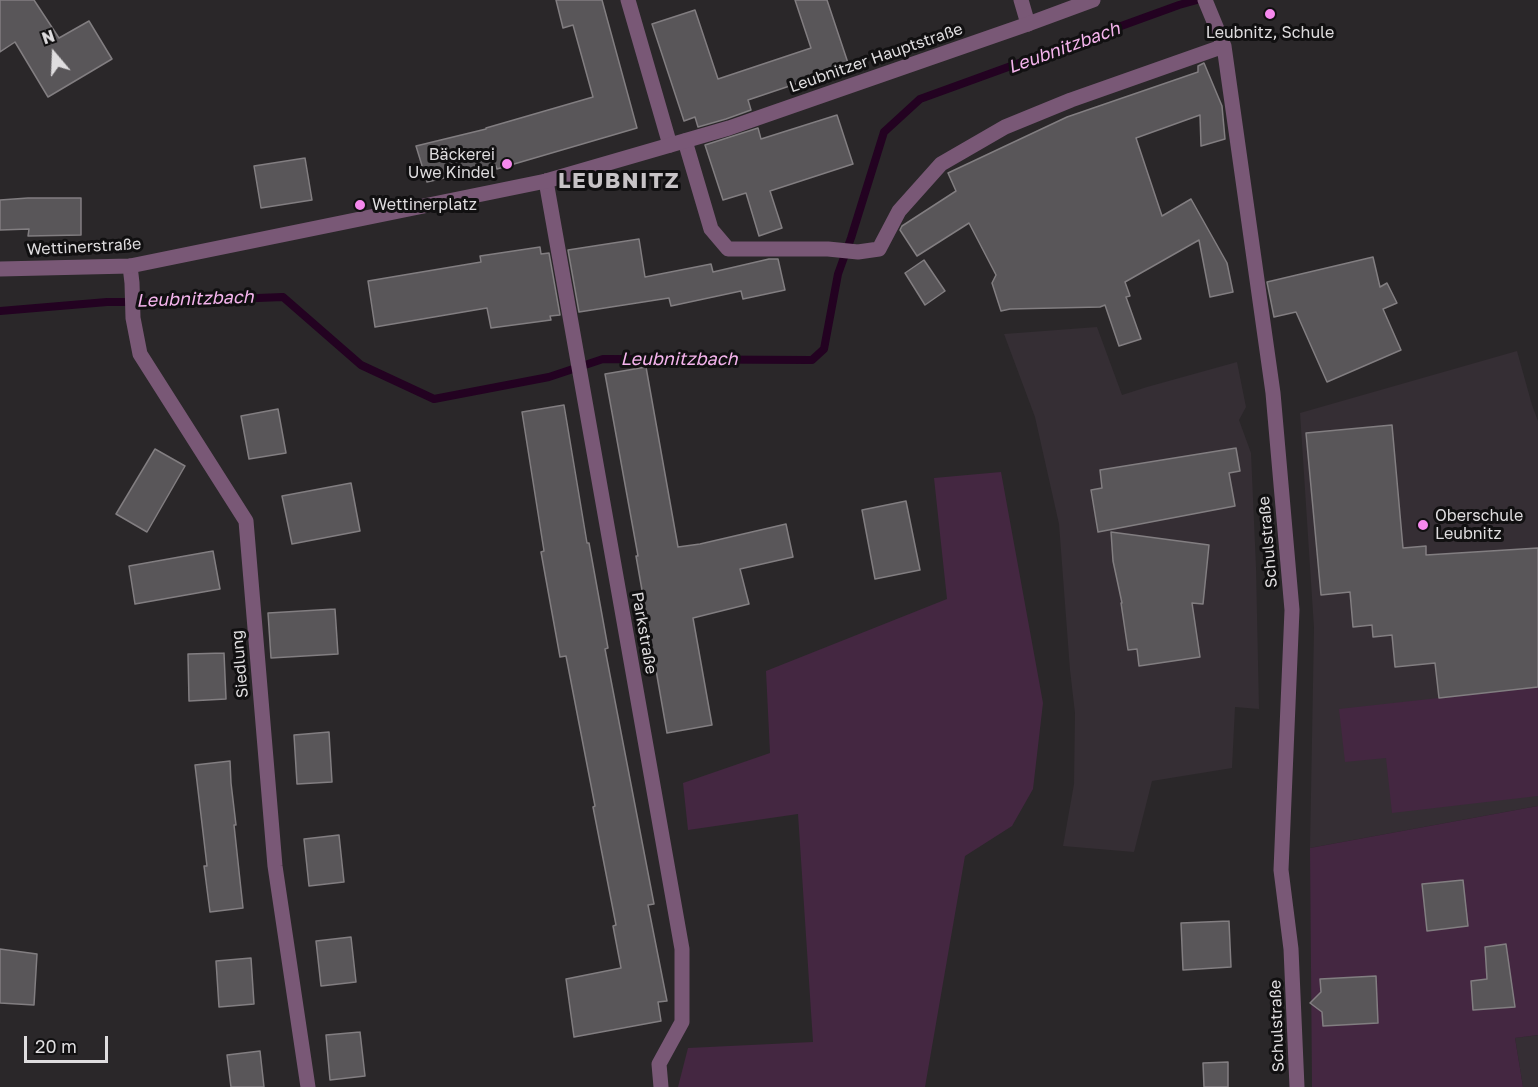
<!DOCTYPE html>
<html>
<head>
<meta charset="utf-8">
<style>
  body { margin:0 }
  #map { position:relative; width:1538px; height:1087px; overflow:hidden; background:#2a2729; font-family:"Golos Text",sans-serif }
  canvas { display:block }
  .north { position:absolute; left:24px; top:24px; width:60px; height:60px; -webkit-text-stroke:4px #111011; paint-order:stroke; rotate:341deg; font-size:16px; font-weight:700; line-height:24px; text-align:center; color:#dfdddf }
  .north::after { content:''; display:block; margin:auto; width:21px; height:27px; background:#dfdddf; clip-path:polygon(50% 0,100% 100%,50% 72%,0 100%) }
  .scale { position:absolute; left:24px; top:1036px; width:84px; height:27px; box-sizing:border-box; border:3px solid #dfdddf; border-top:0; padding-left:8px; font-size:18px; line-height:21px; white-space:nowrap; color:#dfdddf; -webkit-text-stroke:4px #111011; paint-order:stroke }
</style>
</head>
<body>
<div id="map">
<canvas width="1538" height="1087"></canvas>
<div class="north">N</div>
<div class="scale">20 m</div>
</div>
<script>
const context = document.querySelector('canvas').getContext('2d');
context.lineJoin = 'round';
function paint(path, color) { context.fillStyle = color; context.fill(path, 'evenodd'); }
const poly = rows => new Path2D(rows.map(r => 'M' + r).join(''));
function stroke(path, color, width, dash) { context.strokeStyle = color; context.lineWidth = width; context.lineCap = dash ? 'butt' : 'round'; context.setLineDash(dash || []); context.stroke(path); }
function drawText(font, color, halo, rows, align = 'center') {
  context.font = font + ' "Golos Text",sans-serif'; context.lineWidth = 6; context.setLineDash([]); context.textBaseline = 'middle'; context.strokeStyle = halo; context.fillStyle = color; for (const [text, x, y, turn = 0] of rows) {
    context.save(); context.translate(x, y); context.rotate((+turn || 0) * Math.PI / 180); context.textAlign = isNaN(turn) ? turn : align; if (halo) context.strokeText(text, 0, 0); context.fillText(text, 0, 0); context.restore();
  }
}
const built = poly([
  [1097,327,1122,395,1147,387,1237,362,1246,407,1239,420,1251,453,1256,567,1259,709,1235,707,1232,768,1152,781,1134,852,1063,846,1074,784,1075,713,1070,670,1059,524,1035,417,1004,334],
  [1517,351,1532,405,1538,421,1538,806,1310,848,1314,628,1300,413],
  [1538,1035,1538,1087,1523,1087,1515,1038]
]);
const green = poly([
  [1001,472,1043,703,1033,789,1012,826,965,856,925,1087,678,1087,688,1048,813,1042,798,814,688,830,683,783,770,753,766,671,947,599,934,478],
  [1538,687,1538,796,1392,813,1386,758,1345,762,1339,709],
  [1538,806,1538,1035,1515,1038,1523,1087,1312,1087,1310,848]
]);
const stream = poly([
  [0,311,107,302,155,302,283,297,361,365,434,399,549,377,603,359,812,360,824,349,838,274,851,238,884,132,920,99,1179,5,1197,0]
]);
const building = poly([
  [0,0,34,0,59,38,89,21,112,59,48,97,15,42,0,52,0,0],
  [556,0,602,0,637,128,497,169,496,166,427,182,416,146,486,129,486,128,593,97,573,25,563,28,556,0],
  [795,0,827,0,849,66,748,100,751,110,726,119,698,127,695,117,684,121,652,24,695,10,718,79,811,48,795,0],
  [1204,63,1222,106,1225,139,1201,146,1200,115,1136,138,1162,216,1191,199,1227,263,1233,292,1210,297,1199,240,1125,282,1130,296,1126,297,1141,339,1119,346,1105,305,1100,307,1010,309,1001,311,992,283,996,275,969,223,917,256,900,230,902,226,956,191,948,173,1067,117,1198,72,1198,66,1204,63],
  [837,115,853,164,770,191,782,228,759,236,746,193,723,200,705,145,758,128,761,139,837,115],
  [305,158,312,200,261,208,254,166,305,158],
  [28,198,81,198,81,235,28,236,29,229,0,230,0,200,28,198],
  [639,239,645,277,711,264,713,272,769,259,778,259,785,290,743,299,741,291,671,306,669,298,579,312,568,250,639,239],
  [540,247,541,254,549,253,560,315,550,316,551,320,491,328,487,308,375,327,368,281,481,262,480,256,540,247],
  [1373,257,1380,287,1387,283,1397,303,1383,309,1401,350,1327,382,1296,312,1274,317,1267,282,1373,257],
  [924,260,945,291,925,305,905,273,924,260],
  [646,367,678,547,700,544,786,524,793,557,740,569,749,604,693,618,712,725,667,733,636,556,638,556,605,374,646,367],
  [564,405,587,543,589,543,608,648,605,649,654,904,648,905,667,1001,658,1002,661,1021,574,1037,566,979,621,968,613,926,616,925,593,807,595,806,566,656,560,657,541,552,544,551,522,412,564,405],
  [278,409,286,453,249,459,241,416,278,409],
  [1392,425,1403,548,1426,546,1426,555,1538,548,1538,687,1439,698,1435,663,1395,667,1392,635,1373,637,1372,625,1353,627,1350,592,1321,595,1306,433,1392,425],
  [1236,448,1240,471,1229,473,1235,506,1098,532,1091,490,1102,488,1100,470,1236,448],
  [155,449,185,466,147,532,116,514,155,449],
  [351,483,360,531,292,544,282,496,351,483],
  [906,501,920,570,875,579,862,510,906,501],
  [1111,532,1209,545,1203,604,1192,603,1200,657,1139,666,1137,649,1128,650,1121,603,1122,603,1113,561,1111,532],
  [213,551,220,589,135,604,129,566,213,551],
  [335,609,338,654,271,658,268,613,335,609],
  [224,653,226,699,189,701,188,654,224,653],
  [329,732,332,782,297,784,294,735,329,732],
  [230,761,231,783,236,825,234,825,243,908,210,912,204,866,207,866,195,765,230,761],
  [339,835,344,882,309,886,304,839,339,835],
  [1463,880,1468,926,1427,931,1422,884,1463,880],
  [1229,921,1231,967,1183,970,1181,923,1229,921],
  [351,937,356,982,321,986,316,941,351,937],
  [1506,944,1515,1007,1473,1010,1471,981,1487,979,1485,947,1506,944],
  [0,949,37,954,34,1005,0,1003,0,949],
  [251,958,254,1004,219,1007,216,961,251,958],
  [1376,976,1378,1023,1323,1026,1322,1012,1310,1003,1321,992,1320,979,1376,976],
  [360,1032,365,1076,330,1080,326,1035,360,1032],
  [260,1051,264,1087,231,1087,227,1055,260,1051],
  [1228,1062,1228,1087,1204,1087,1203,1063,1228,1062]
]);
const minor = poly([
  [628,0,670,145],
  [1021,0,1028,24],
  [1205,0,1224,46,1273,393,1292,610,1281,870,1291,949,1297,1087],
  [685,141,711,229,728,249,828,249,858,252,879,249,899,211,941,164,1005,127,1071,100,1224,46],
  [546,181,682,949,682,1022,659,1064,661,1087],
  [130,266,132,283,133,318,140,354,246,521,275,866,308,1087]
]);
const tertiary = poly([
  [0,269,130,266,546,181,729,128,1028,24,1093,0]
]);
const markers = [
  [1270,14,6,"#f688ed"],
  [507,164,6,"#f688ed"],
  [360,205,6,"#f688ed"],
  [1423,525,6,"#f688ed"]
];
const poiNames = [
  ["Leubnitz, Schule",1270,33,"center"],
  ["Bäckerei",495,155,"right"],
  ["Uwe Kindel",495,173,"right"],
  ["Wettinerplatz",372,205],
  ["Oberschule",1435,516],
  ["Leubnitz",1435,534]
];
const streetNames = [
  ["Leubnitzer Hauptstraße",876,58,-19],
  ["Wettinerstraße",84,247,-3],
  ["Schulstraße",1268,542,-95],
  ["Parkstraße",644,633,80],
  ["Siedlung",240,664,-95],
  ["Schulstraße",1277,1026,-92]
];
const waterNames = [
  ["Leubnitzbach",1064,48,-20],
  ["Leubnitzbach",195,299,-2],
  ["Leubnitzbach",679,359]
];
const districtNames = [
  ["LEUBNITZ",619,181]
];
paint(built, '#352e34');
paint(green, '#442741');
stroke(stream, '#230221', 8);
paint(building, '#595659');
stroke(building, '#827e81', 1.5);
stroke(minor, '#795876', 15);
stroke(tertiary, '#795876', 15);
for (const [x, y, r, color] of markers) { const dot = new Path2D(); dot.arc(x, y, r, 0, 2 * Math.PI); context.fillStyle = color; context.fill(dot); stroke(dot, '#111011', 2); }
drawText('16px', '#dfdddf', '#111011', poiNames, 'left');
drawText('16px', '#dfdddf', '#111011', streetNames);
drawText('italic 18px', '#f5b4ed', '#111011', waterNames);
context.letterSpacing = '1.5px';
drawText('bold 22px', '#c7c3c6', '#111011', districtNames);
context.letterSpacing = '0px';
</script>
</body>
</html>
